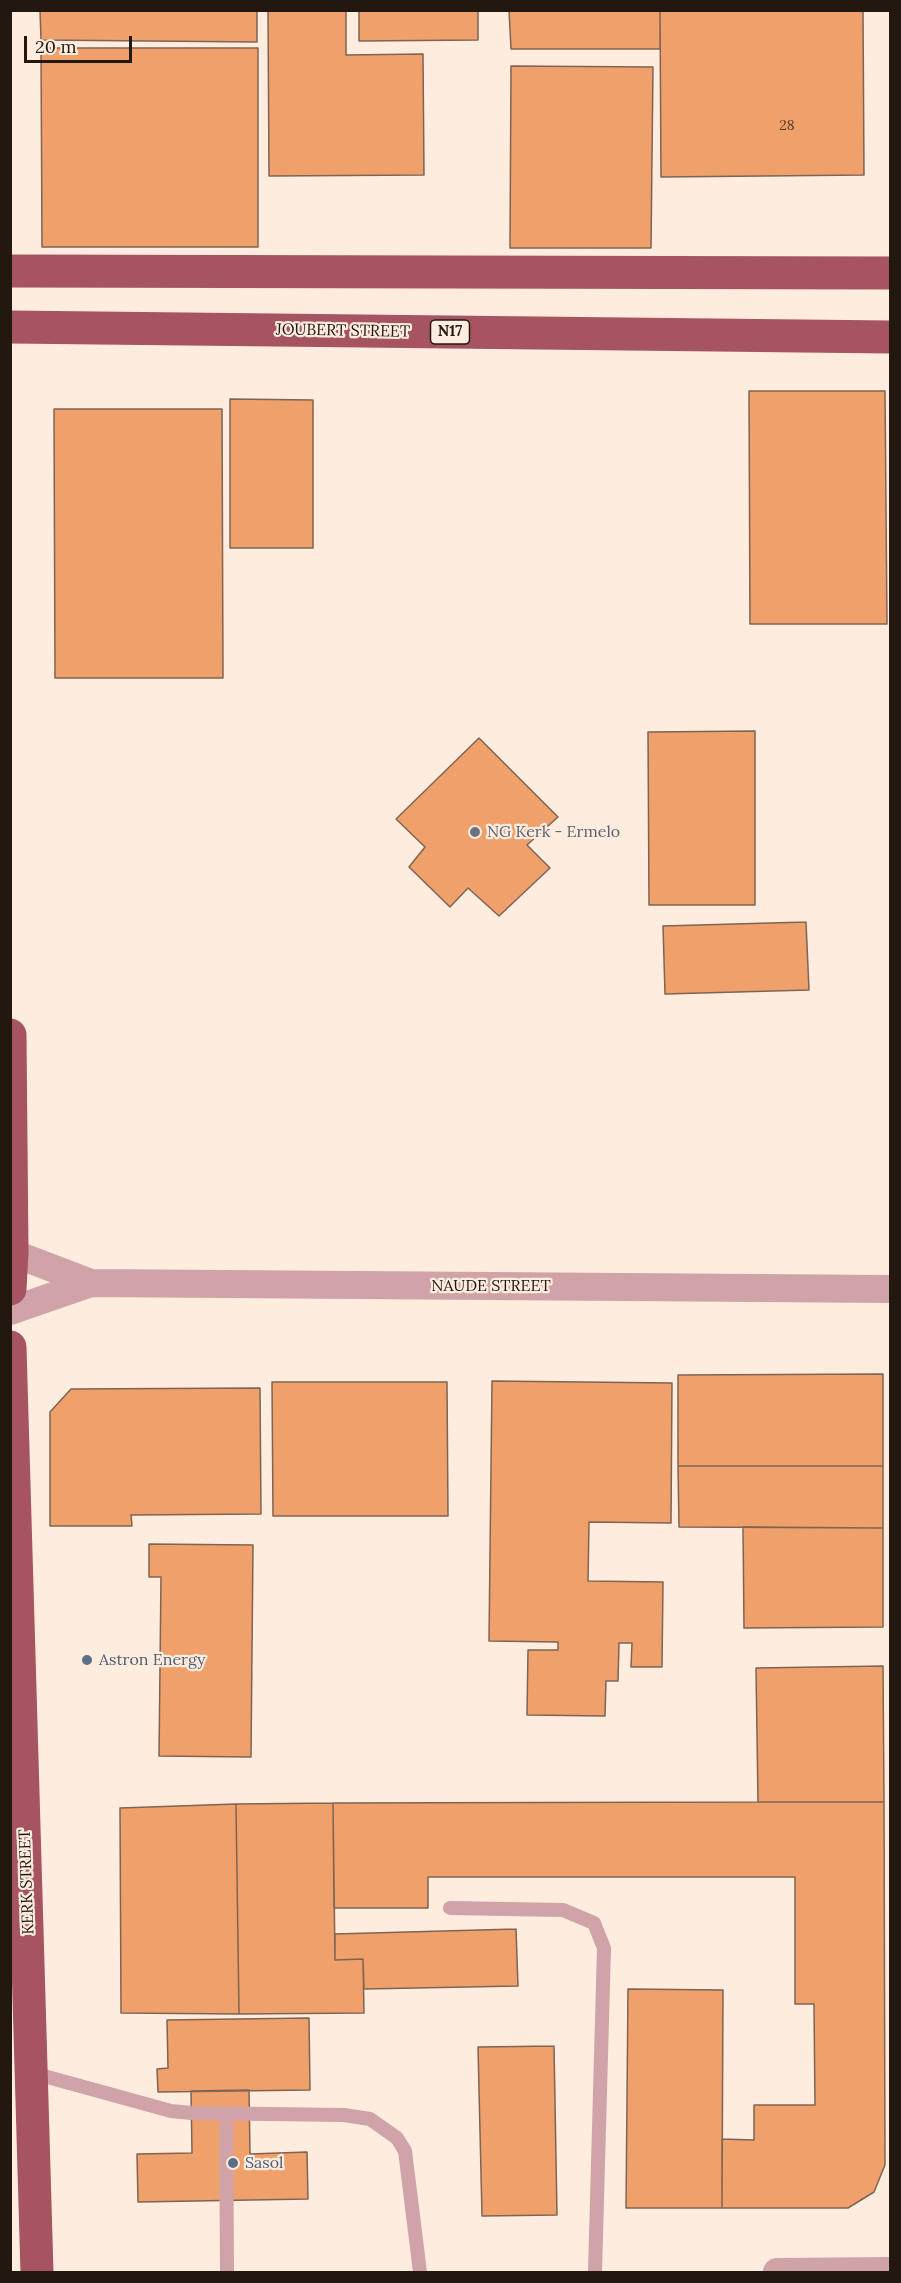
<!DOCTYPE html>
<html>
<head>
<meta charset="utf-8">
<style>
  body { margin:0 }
  #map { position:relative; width:901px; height:2283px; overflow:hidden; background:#feecdf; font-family:Lora,serif }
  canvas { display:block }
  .frame { position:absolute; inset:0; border:12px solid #221810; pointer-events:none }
  .scale { position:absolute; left:24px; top:36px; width:108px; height:27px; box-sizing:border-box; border:3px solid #221810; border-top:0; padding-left:8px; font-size:18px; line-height:21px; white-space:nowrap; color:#221810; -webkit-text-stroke:4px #feecdf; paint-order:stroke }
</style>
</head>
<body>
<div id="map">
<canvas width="901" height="2283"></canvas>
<div class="frame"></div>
<div class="scale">20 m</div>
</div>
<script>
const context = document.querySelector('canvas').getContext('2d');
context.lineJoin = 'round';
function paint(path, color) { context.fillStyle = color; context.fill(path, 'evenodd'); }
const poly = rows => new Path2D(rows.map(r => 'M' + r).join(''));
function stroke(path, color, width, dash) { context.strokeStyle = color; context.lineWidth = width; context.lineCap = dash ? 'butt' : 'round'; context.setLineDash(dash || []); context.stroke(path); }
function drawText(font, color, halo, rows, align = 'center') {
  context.font = font + ' Lora,serif'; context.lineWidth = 4.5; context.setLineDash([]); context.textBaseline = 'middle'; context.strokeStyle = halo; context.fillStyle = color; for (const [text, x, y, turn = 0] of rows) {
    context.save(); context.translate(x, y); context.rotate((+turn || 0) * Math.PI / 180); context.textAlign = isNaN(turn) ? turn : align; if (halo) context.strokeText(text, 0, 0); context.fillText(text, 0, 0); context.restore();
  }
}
const building = poly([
  [40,10,257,10,257,42,41,40,40,10],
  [268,10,346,10,346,55,423,54,424,175,269,176,268,10],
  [359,10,478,10,478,40,359,41,359,10],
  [509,10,660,10,660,49,511,49,509,10],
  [660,10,863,10,864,175,661,177,660,10],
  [41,48,258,48,258,247,42,247,41,48],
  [511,66,653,67,651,248,510,248,511,66],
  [749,391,885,391,887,624,750,624,749,391],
  [230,399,313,400,313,548,230,548,230,399],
  [54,409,222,409,223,678,55,678,54,409],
  [755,731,755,905,649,905,648,732,755,731],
  [479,738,558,817,527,845,550,868,499,916,468,888,450,907,409,867,425,847,396,819,479,738],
  [806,922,809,990,665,994,663,926,806,922],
  [883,1374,883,1466,678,1466,678,1375,883,1374],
  [492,1381,672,1383,671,1523,589,1522,588,1581,663,1582,662,1667,631,1667,632,1643,619,1643,618,1681,606,1681,605,1716,527,1715,528,1650,558,1650,558,1642,489,1641,492,1381],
  [272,1382,447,1382,448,1516,273,1516,272,1382],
  [260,1388,261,1514,131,1515,132,1526,50,1526,50,1412,71,1389,260,1388],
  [678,1466,883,1466,883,1528,679,1527,678,1466],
  [743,1527,883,1528,883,1627,744,1628,743,1527],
  [149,1544,253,1545,251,1757,159,1756,161,1577,149,1577,149,1544],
  [883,1666,884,1802,758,1802,756,1668,883,1666],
  [758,1802,884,1802,885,2165,874,2192,848,2208,722,2208,722,2139,754,2140,754,2105,815,2105,814,2004,795,2004,795,1877,428,1877,428,1908,334,1908,333,1803,758,1802],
  [333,1803,335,1960,363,1959,364,2013,239,2014,236,1804,333,1803],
  [236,1804,239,2014,121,2013,120,1808,236,1804],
  [516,1929,518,1986,364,1989,363,1959,335,1960,335,1934,516,1929],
  [628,1989,723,1990,722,2208,626,2208,628,1989],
  [309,2018,310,2090,158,2092,157,2069,168,2068,167,2020,309,2018],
  [554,2046,557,2215,482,2216,478,2047,554,2046],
  [249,2090,250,2154,307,2152,308,2199,138,2202,137,2154,192,2153,191,2091,249,2090]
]);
const service = poly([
  [450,1908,563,1910,594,1923,604,1948,595,2272],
  [33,2073,171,2111,192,2113,344,2115,370,2119,397,2138,405,2151,420,2272],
  [226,2114,227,2272]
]);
const minor = poly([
  [10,1252,91,1283],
  [10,1311,91,1283,890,1289],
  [777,2272,890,2271]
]);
const trunk = poly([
  [10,271,890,273],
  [10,327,890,337],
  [10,1035,12,1252,10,1289],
  [10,1347,37,2272]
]);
const markers = [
  [475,832,6,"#6b7280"],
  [87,1660,6,"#5c6f8a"],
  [233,2163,6,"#5c6f8a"]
];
const numberNames = [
  ["28",787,126]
];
const shields = [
  [450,332,39]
];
const shieldNames = [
  ["N17",450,332]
];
const streetNames = [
  ["JOUBERT STREET",343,331,1],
  ["NAUDE STREET",491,1286],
  ["KERK STREET",27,1882,-92]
];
const worshipNames = [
  ["NG Kerk - Ermelo",487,832]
];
const serviceNames = [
  ["Astron Energy",99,1660],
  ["Sasol",245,2163]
];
paint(building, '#f0a06a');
stroke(building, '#7f6453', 1.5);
stroke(service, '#cfa3a8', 14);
stroke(minor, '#cfa3a8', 28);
stroke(trunk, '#a65462', 33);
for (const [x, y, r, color] of markers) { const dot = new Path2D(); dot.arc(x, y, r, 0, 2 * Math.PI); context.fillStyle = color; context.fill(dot); stroke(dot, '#feecdf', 2); }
drawText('14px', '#563a26', null, numberNames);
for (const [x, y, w] of shields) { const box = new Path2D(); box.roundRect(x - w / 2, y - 12, w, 24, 4.5); context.fillStyle = '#feecdf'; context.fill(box); stroke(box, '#221810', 1.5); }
drawText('bold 15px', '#221810', null, shieldNames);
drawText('16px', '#221810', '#feecdf', streetNames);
drawText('16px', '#5b616d', '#feecdf', worshipNames, 'left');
drawText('16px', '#4e5e75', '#feecdf', serviceNames, 'left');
</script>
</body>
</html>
